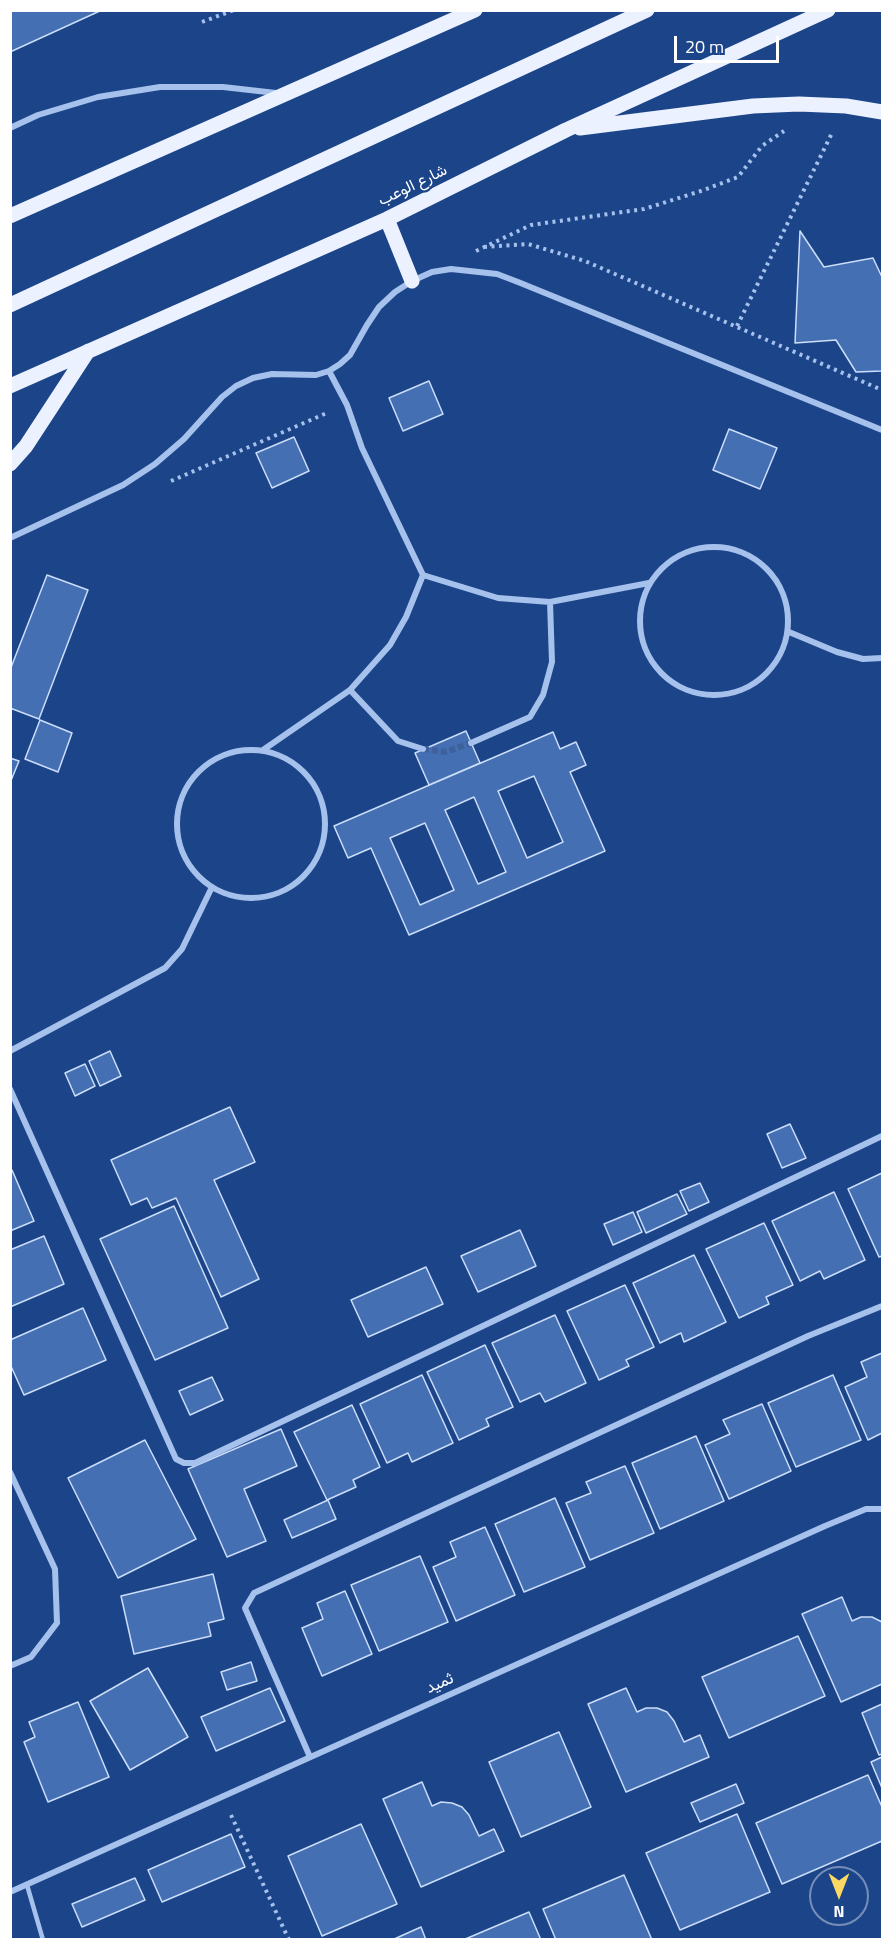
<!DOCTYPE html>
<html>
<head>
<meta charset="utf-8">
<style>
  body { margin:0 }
  #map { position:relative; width:893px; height:1950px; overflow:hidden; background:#1c4589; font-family:"Titillium Web",sans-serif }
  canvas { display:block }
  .frame { position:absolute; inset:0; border:12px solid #fff; pointer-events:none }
  .north { position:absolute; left:809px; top:1866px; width:60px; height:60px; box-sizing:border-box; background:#1c4589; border:2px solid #778fb8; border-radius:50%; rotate:180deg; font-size:16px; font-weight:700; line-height:24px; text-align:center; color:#fff }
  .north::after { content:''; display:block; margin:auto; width:21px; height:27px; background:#fdd963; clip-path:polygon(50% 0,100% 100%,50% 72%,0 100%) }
  .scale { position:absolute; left:674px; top:36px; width:105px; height:27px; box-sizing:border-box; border:3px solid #fff; border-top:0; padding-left:8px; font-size:18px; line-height:21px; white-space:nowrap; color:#fff; -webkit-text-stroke:4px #1c4589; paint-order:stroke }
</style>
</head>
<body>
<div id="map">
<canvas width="893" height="1950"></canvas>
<div class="frame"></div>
<div class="north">N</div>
<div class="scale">20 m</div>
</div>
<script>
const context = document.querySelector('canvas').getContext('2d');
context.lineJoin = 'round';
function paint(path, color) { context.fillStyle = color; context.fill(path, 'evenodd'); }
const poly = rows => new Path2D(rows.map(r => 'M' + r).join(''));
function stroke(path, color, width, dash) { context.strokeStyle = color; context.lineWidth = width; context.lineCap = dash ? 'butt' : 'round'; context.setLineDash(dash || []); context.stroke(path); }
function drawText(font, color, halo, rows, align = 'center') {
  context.font = font + ' "Titillium Web",Vazirmatn,sans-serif'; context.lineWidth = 4.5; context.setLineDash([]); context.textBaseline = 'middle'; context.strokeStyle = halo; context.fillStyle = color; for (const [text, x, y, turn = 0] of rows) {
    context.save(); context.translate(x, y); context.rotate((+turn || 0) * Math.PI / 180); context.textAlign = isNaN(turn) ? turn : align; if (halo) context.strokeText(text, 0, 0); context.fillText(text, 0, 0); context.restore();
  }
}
const building = poly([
  [10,10,102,10,10,52,10,10],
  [800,231,824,267,873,258,882,277,882,371,856,372,836,340,795,343,800,231],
  [429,381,443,414,403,431,389,398,429,381],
  [729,429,777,448,760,489,713,470,729,429],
  [294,437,309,471,272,488,256,453,294,437],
  [47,575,88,590,39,719,10,708,10,670,47,575],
  [40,720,72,733,58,772,25,759,40,720],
  [466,731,480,763,429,785,415,753,466,731],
  [553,732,560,749,576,742,586,765,570,772,605,851,409,935,371,848,348,858,334,826,553,732],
  [534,776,563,842,527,858,498,791,534,776],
  [474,797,506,872,478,884,445,810,474,797],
  [425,823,454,890,420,905,390,838,425,823],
  [10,758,19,761,10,783,10,758],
  [110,1051,121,1076,100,1086,89,1061,110,1051],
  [85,1064,95,1086,75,1096,65,1073,85,1064],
  [230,1107,255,1162,214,1180,259,1279,221,1297,176,1198,152,1208,147,1198,131,1205,111,1160,230,1107],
  [790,1124,806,1158,782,1168,767,1134,790,1124],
  [12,1170,34,1221,10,1231,10,1171,12,1170],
  [882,1173,882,1256,879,1257,848,1189,882,1173],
  [700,1183,709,1202,689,1211,680,1191,700,1183],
  [834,1192,865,1260,824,1279,820,1271,800,1281,772,1221,834,1192],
  [677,1194,687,1214,646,1233,637,1212,677,1194],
  [174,1206,228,1328,155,1360,100,1239,174,1206],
  [633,1212,642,1232,613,1245,604,1224,633,1212],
  [764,1223,793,1285,766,1297,769,1304,739,1318,706,1249,764,1223],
  [520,1230,536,1266,478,1292,461,1256,520,1230],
  [44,1236,64,1284,10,1307,10,1250,44,1236],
  [694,1255,726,1322,684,1342,681,1333,660,1343,633,1283,694,1255],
  [426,1267,443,1304,368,1337,351,1300,426,1267],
  [625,1285,654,1347,626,1360,629,1366,599,1380,567,1311,625,1285],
  [83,1308,106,1360,24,1395,10,1364,10,1340,83,1308],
  [555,1315,586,1383,545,1402,540,1393,520,1402,492,1343,555,1315],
  [485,1345,513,1407,486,1419,489,1426,459,1440,427,1372,485,1345],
  [882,1353,882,1433,868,1440,845,1387,867,1377,861,1362,882,1353],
  [422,1375,453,1443,412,1462,408,1453,387,1463,360,1404,422,1375],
  [833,1375,861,1440,796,1467,768,1403,833,1375],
  [212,1377,223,1400,190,1415,179,1391,212,1377],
  [762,1404,791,1471,729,1499,705,1445,730,1434,723,1420,762,1404],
  [352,1405,380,1467,353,1480,356,1487,327,1500,294,1432,352,1405],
  [281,1429,297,1466,244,1489,266,1541,227,1557,188,1469,281,1429],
  [696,1436,724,1501,660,1529,632,1463,696,1436],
  [145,1440,196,1539,118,1578,68,1478,145,1440],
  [625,1466,654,1533,590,1560,566,1503,591,1493,586,1482,625,1466],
  [555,1498,585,1567,524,1592,495,1524,555,1498],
  [328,1500,336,1519,292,1538,284,1520,328,1500],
  [485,1527,515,1595,456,1621,433,1567,456,1557,450,1542,485,1527],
  [420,1556,448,1622,379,1651,351,1585,420,1556],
  [213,1574,224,1619,208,1623,211,1636,134,1654,121,1596,213,1574],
  [345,1591,372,1654,322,1676,302,1628,323,1619,317,1603,345,1591],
  [842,1597,852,1621,861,1617,872,1617,882,1622,882,1684,841,1702,802,1614,842,1597],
  [798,1636,825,1696,729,1738,702,1677,798,1636],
  [251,1662,257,1681,227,1690,221,1672,251,1662],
  [148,1668,188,1737,130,1770,90,1701,148,1668],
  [270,1688,285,1721,216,1751,201,1717,270,1688],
  [626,1688,637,1712,646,1708,657,1708,667,1712,674,1721,684,1742,700,1735,709,1757,626,1792,588,1704,626,1688],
  [78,1702,109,1777,48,1802,24,1742,35,1737,29,1722,78,1702],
  [882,1704,882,1754,879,1755,862,1713,882,1704],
  [559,1732,591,1807,521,1837,489,1762,559,1732],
  [882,1757,882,1788,871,1762,882,1757],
  [868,1775,882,1807,882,1841,782,1884,756,1823,868,1775],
  [422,1782,432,1806,441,1802,452,1803,462,1807,469,1815,479,1836,494,1829,504,1851,421,1887,383,1799,422,1782],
  [736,1784,744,1803,700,1822,691,1803,736,1784],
  [737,1814,770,1892,680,1930,646,1853,737,1814],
  [361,1824,397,1904,322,1936,288,1856,361,1824],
  [231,1834,245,1867,162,1902,148,1870,231,1834],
  [624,1875,652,1940,556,1940,543,1909,624,1875],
  [135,1878,145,1900,82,1927,72,1904,135,1878],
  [529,1912,541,1940,463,1940,529,1912],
  [421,1927,426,1940,392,1940,421,1927]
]);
const minorTunnel = poly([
  [423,749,446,752,471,743]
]);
const path = poly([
  [202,22,234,10],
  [484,247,528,244,585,261,882,390],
  [476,251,531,225,644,209,701,191,738,177,762,146,784,131],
  [737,326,833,131],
  [171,481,329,412],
  [231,1815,289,1940]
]);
const service = poly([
  [27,1885,43,1940]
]);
const minor = poly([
  [10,128,38,115,98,97,160,87,223,87,276,93],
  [329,371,347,405,362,448,423,575],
  [10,538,123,485,155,464,184,439,222,397,236,386,253,378,272,374,316,375,329,371,340,364,350,355,367,325,379,307,395,292,412,281,432,272,451,269,497,274,518,282,882,430],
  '640 621a74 74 0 1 1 148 0a74 74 0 1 1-148 0Z',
  [550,602,649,583],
  [789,632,837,652,863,659,882,658],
  [423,749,398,741,350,690,390,645,406,617,423,575,498,598,550,602,552,662,543,695,530,717,471,743],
  '177 824a74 74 0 1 1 148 0a74 74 0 1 1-148 0Z',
  [263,750,350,690],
  [10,1051,165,968,182,949,212,887],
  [10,1089,176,1459,184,1463,195,1463,882,1136],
  [10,1472,55,1569,57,1623,31,1657,10,1666],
  [310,1757,245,1608,254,1593,808,1336,882,1306],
  [10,1892,825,1526,866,1509,882,1509]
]);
const primary = poly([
  [580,128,753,106,799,104,846,106,882,112],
  [10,216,475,10],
  [387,219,412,281],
  [10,305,647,10],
  [10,386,387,219,566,130,828,10],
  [10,464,26,446,88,351]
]);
const streetNames = [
  ["شارع الوعب",413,186,-26],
  ["ثميد",440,1684,-24]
];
paint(building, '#446fb2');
stroke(building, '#cbddf9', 1.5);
stroke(minorTunnel, '#3e619b', 6, [6, 3]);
stroke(path, '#a5c1ec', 4, [3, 4.5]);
stroke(service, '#a5c1ec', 4.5);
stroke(minor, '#a5c1ec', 6);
stroke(primary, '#ebf1ff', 15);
drawText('16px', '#fff', '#1c4589', streetNames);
</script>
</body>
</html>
